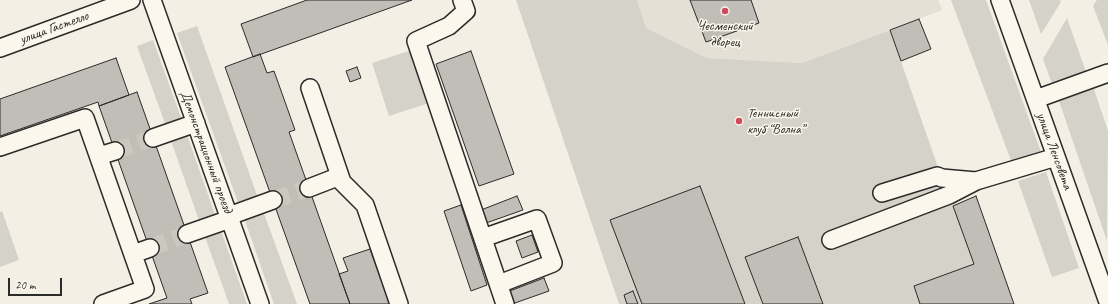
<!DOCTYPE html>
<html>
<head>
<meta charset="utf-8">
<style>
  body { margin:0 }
  #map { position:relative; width:1108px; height:304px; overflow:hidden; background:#f3efe4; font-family:Caveat,sans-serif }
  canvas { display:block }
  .scale { position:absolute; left:8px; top:278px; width:54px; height:18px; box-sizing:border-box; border:2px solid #2b2b2b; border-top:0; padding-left:5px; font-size:12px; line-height:14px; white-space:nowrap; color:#2b2b2b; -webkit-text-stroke:3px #fbf7ec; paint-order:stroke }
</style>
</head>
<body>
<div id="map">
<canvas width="1108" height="304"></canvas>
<div class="scale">20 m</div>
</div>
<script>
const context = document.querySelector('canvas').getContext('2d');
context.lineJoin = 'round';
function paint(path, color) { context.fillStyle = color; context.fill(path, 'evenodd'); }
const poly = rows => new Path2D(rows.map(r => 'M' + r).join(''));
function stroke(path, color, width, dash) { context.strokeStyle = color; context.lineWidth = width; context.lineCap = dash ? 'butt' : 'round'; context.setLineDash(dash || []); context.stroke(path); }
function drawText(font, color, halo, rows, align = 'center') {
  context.font = font + ' Caveat,sans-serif'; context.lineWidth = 3; context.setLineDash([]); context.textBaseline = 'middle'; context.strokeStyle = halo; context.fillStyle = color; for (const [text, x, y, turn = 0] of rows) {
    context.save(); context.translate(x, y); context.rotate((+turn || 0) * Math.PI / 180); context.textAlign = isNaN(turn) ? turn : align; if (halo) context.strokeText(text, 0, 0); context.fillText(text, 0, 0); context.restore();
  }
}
const built = poly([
  [637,0,938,0,942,10,802,63,707,58,646,28]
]);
const green = poly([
  [516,0,637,0,646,28,707,58,802,63,890,30,946,190,953,205,976,196,1014,304,619,304],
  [951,0,986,0,1042,155,1013,166],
  [1029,0,1060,0,1061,2,1041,34],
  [1097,0,1108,0,1108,45,1093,6],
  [1067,18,1086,72,1052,84,1043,59],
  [197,26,259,201,240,208,177,33],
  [153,40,183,123,167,129,137,46],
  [412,50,429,103,389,116,372,63],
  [1094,89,1108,131,1107,241,1059,101],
  [186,132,217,220,201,226,170,138],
  [1046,172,1079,268,1052,277,1018,181],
  [262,208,297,304,274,304,243,215],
  [2,211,19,260,0,267,0,212],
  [220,228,247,304,229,304,204,234]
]);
const building = poly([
  [307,0,412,0,253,57,241,24,307,0],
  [690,0,751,0,759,23,706,42,690,0],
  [919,19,931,49,901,61,890,30,919,19],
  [471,51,514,174,479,186,436,64,471,51],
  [260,54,267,73,274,71,295,130,289,132,350,304,310,304,225,67,260,54],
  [116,58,129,95,99,106,98,102,0,136,0,99,116,58],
  [357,67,361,78,350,82,346,71,357,67],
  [137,92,208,293,190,299,192,304,149,304,167,298,99,106,137,92],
  [700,186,745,304,642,304,610,220,700,186],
  [517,196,523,210,486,223,481,210,517,196],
  [976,196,1014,304,920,304,914,286,974,264,953,206,976,196],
  [461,205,487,285,471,291,444,211,461,205],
  [532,235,538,252,522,258,516,241,532,235],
  [798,237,823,304,763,304,745,257,798,237],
  [370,249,390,304,350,304,339,274,348,271,343,258,370,249],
  [544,278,549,291,512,304,507,292,544,278],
  [633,291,638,304,627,304,624,295,633,291]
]);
const minorTunnel = poly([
  [115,151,153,138],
  [273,200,309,188],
  [150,248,187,234]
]);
const minor = poly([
  [152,0,260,304],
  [462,0,466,11,449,26,416,41,505,304],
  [1000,0,1108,302],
  [0,48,131,0],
  [310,88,342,182,365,205,399,304],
  [1036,99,1108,73],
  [153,138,196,123],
  [0,147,85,118,145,289,103,304],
  [99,156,115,151],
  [309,188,340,176],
  [882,193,937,176,942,178,976,181],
  [229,216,273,200],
  [187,234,230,219],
  [483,238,537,219,553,263,499,284],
  [831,240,949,195,976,181,1056,157],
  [133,254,150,248]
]);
const markers = [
  [725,11,4,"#d1495b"],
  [739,121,4,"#d1495b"]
];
const poiNames = [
  ["Чесменский",725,26],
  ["дворец",725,42],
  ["Теннисный",747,113,"left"],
  ["клуб “Волна”",747,129,"left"]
];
const streetNames = [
  ["улица Гастелло",54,28,-20],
  ["улица Ленсовета",1054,151,70],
  ["Демонстрационный проезд",206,152,70]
];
paint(built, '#e4e0d6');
paint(green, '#d5d2c9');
paint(building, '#c0beb6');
stroke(building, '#2b2b2b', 1);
stroke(minorTunnel, '#cbc8bf', 17, [17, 8]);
stroke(minor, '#2b2b2b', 20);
stroke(minor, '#fbf7ec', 17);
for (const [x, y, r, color] of markers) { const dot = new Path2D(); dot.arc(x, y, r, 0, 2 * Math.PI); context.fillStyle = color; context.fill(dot); stroke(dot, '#fbf7ec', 1.5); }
drawText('14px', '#2b2b2b', '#fbf7ec', poiNames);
drawText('14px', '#2b2b2b', '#fbf7ec', streetNames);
</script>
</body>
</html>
